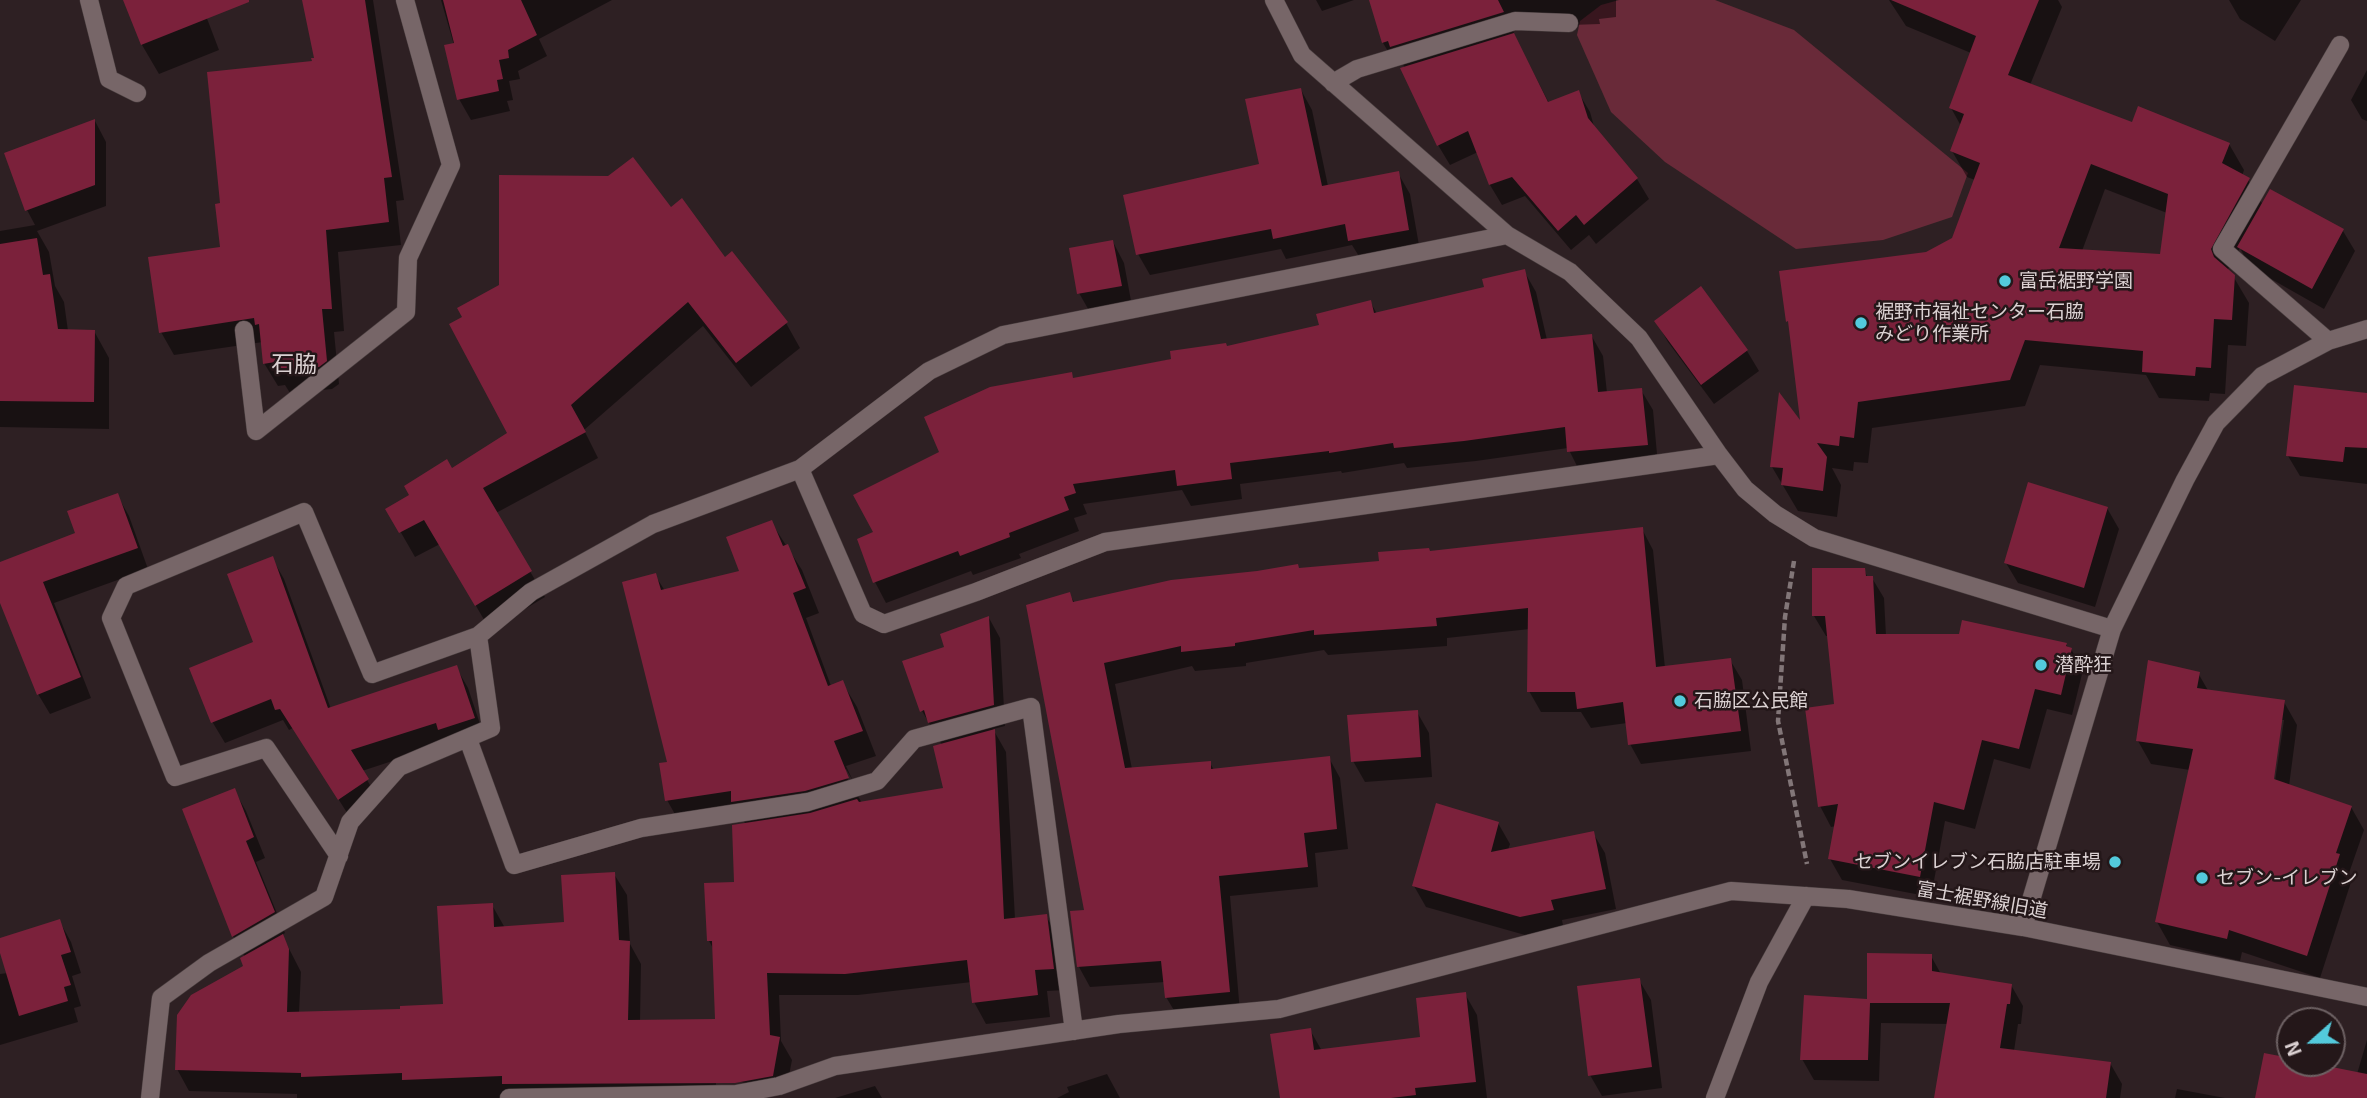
<!DOCTYPE html>
<html>
<head>
<meta charset="utf-8">
<style>
  body { margin:0 }
  #map { position:relative; width:2367px; height:1098px; overflow:hidden; background:#2e2023; font-family:"Exo 2",sans-serif }
  canvas { display:block }
  .north { position:absolute; left:2276px; top:1007px; width:70px; height:70px; box-sizing:border-box; background:#241719; border:2px solid #6d6163; border-radius:50%; rotate:249deg; font-size:19px; font-weight:700; line-height:28px; text-align:center; color:#dbd1d2 }
  .north::after { content:''; display:block; margin:auto; width:24px; height:32px; background:#53cadc; clip-path:polygon(50% 0,100% 100%,50% 72%,0 100%) }
</style>
</head>
<body>
<div id="map">
<canvas width="2367" height="1098"></canvas>
<div class="north">N</div>
</div>
<script>
const context = document.querySelector('canvas').getContext('2d');
context.lineJoin = 'round';
function paint(path, color) { context.fillStyle = color; context.fill(path, 'evenodd'); }
const poly = rows => new Path2D(rows.map(r => 'M' + r).join(''));
function stroke(path, color, width, dash) { context.strokeStyle = color; context.lineWidth = width; context.lineCap = dash ? 'butt' : 'round'; context.setLineDash(dash || []); context.stroke(path); }
function drawText(font, color, halo, rows, align = 'center') {
  context.font = font + ' "Exo 2","Noto Sans JP",sans-serif'; context.lineWidth = 5; context.setLineDash([]); context.textBaseline = 'middle'; context.strokeStyle = halo; context.fillStyle = color; for (const [text, x, y, turn = 0] of rows) {
    context.save(); context.translate(x, y); context.rotate((+turn || 0) * Math.PI / 180); context.textAlign = isNaN(turn) ? turn : align; if (halo) context.strokeText(text, 0, 0); context.fillText(text, 0, 0); context.restore();
  }
}
const green = poly([
  [1619,0,1715,0,1794,30,1968,173,1952,217,1883,240,1796,249,1665,162,1611,112,1577,35,1580,21,1601,5]
]);
const shadow = poly([
  [125,0,200,0,219,50,159,74,142,45],
  [304,0,373,0,404,200,396,201,401,245,338,252,344,331,334,332,339,384,332,389,290,393,285,385,278,386,264,363,263,342,174,355,161,332,222,248,222,205,316,59],
  [441,0,612,0,539,39,547,56,518,71,520,79,509,81,513,100,507,101,510,111,471,120,459,99,454,45],
  [1316,0,1354,0,1322,11],
  [1370,0,1616,0,1616,17,1599,19,1600,24,1512,27,1514,33,1513,33,1549,103,1578,92,1590,112,1595,130,1637,179,1649,199,1596,244,1589,235,1571,250,1525,196,1502,205,1490,185,1478,152,1450,165,1438,145,1405,68,1401,61,1395,63,1383,43],
  [1889,0,2058,0,2062,7,2030,85,2133,124,2229,144,2244,170,2242,176,2248,180,2263,205,2343,231,2355,251,2324,309,2250,267,2240,248,2227,271,2233,276,2249,303,2246,346,2228,345,2225,394,2210,393,2209,401,2159,398,2146,375,2040,365,2025,406,1872,428,1868,463,1854,462,1853,471,1832,468,1841,485,1837,517,1798,511,1772,467,1802,426,1790,325,1781,273,1926,253,1953,240,1975,180,1967,177,1952,151,1961,126,1951,108,1971,53,1906,26],
  [2105,189,2167,213,2161,256,2082,251],
  [2229,0,2301,0,2275,41,2240,19],
  [2367,70,2367,121,2362,119,2351,100],
  [1301,90,1312,110,1328,186,1398,173,1410,194,1420,251,1362,261,1352,245,1286,259,1281,249,1150,275,1138,254,1261,166],
  [95,121,106,142,106,206,37,231,49,252,55,286,64,302,68,331,94,331,109,358,109,429,0,427,0,231,35,225,27,210],
  [670,209,725,260,786,323,800,348,751,387,703,326,584,430,598,458,496,513,545,597,490,630,440,544,415,557,388,510,510,434],
  [1113,242,1124,263,1132,306,1091,314,1079,293],
  [1524,271,1536,292,1547,340,1591,335,1603,356,1607,393,1641,390,1653,410,1658,465,1580,472,1568,448,1476,461,1407,468,1404,463,1342,473,1341,471,1240,484,1242,499,1191,506,1182,490,1083,504,1087,514,1074,518,1079,531,1019,554,1021,558,973,575,971,571,886,603,875,582,875,533,941,453,1071,374,1074,380,1321,327,1371,303,1377,314,1486,288],
  [1701,288,1747,351,1759,371,1714,404,1668,342,1656,321],
  [2367,395,2367,484,2300,476,2288,456],
  [117,495,129,516,148,569,54,603,91,698,50,714,38,694,0,598,0,574,77,534],
  [2107,508,2119,529,2095,607,2018,583,2006,563],
  [771,522,802,570,819,613,806,618,831,686,842,682,857,707,876,756,846,766,853,781,846,769,843,771,862,803,945,789,942,745,922,711,946,648,989,618,1000,638,1005,726,993,729,1006,752,1015,919,1046,916,1058,937,1066,990,1047,991,1050,1017,986,1024,974,1002,972,982,858,995,779,995,781,1041,792,1060,786,1091,716,1077,716,1098,297,1098,297,1094,189,1091,177,1069,246,967,245,957,233,936,234,790,246,811,265,858,256,862,285,933,282,935,301,972,299,1013,402,1011,445,1006,492,905,505,928,566,924,614,874,627,895,630,944,641,964,640,1022,717,1021,714,950,709,941,736,884,746,825,741,816,681,825,667,800,670,763,655,575,665,591,742,572],
  [1642,529,1653,550,1665,668,1730,660,1742,680,1751,751,1641,764,1630,744,1627,723,1591,728,1581,712,1541,712,1529,691,1530,629,1447,638,1447,646,1328,655,1324,650,1246,663,1246,666,1195,671,1192,666,1115,684,1132,769,1210,763,1214,770,1329,758,1340,778,1348,849,1315,853,1318,887,1230,896,1240,1012,1178,1017,1166,997,1165,982,1090,987,1079,967,1086,911,1069,594,1075,603,1299,570,1381,562,1431,553],
  [272,558,284,579,331,709,456,667,468,688,485,739,447,743,362,771,379,801,351,819,293,728,289,730,283,720,225,743,213,723,192,669,255,643],
  [1864,570,1868,578,1872,578,1884,598,1886,636,2066,645,2071,649,2083,670,2072,715,2047,709,2030,769,1994,759,1975,829,1945,821,1931,897,1842,880,1830,859,1836,826,1831,827,1820,806,1836,706,1829,636,1826,636,1814,616],
  [2198,673,2209,692,2284,702,2297,725,2289,786,2351,807,2364,830,2349,873,2352,879,2320,978,2242,952,2240,961,2170,945,2157,922,2190,770,2151,764,2138,741],
  [2280,720,2284,720,2274,788,2271,787],
  [1417,712,1429,733,1432,777,1365,782,1353,761],
  [1498,823,1510,844,1508,850,1593,833,1605,853,1616,909,1562,920,1564,931,1532,937,1426,907,1414,886],
  [60,922,71,942,81,973,72,976,81,1006,74,1008,78,1022,0,1045,0,974,8,973,0,940],
  [1931,956,1941,974,2011,985,2023,1006,2021,1024,2018,1024,2014,1051,2110,1063,2122,1084,2120,1098,1936,1098,1949,1024,1881,1023,1879,1081,1814,1080,1802,1059,1869,1001],
  [1639,980,1651,1000,1662,1088,1602,1096,1590,1075],
  [1465,994,1477,1015,1487,1098,1282,1098,1310,1030,1322,1051,1422,1038],
  [2367,1040,2367,1098,2257,1098,2290,1060,2290,1063,2304,1063,2357,1074],
  [1107,1074,1120,1098,1057,1098,1069,1092,1067,1087],
  [875,1086,882,1098,835,1098],
  [2177,1089,2225,1098,2175,1098]
]);
const building = poly([
  [123,0,249,0,249,2,141,45],
  [302,0,365,0,392,177,384,178,389,222,326,230,332,309,322,309,327,361,319,367,275,371,275,362,263,364,259,324,255,325,254,318,159,333,148,257,220,247,215,204,220,203,207,72,312,61,311,58,314,58],
  [443,0,521,0,537,35,508,50,509,58,499,60,503,79,497,80,499,91,457,100,444,45,454,43],
  [1369,0,1498,0,1504,12,1390,47,1388,41,1382,43],
  [1891,0,2039,0,2008,75,2132,122,2138,106,2230,143,2222,163,2250,178,2211,249,2214,257,2235,275,2232,320,2214,319,2211,368,2196,367,2195,376,2142,372,2143,351,2025,340,2010,380,1858,402,1854,438,1840,436,1839,446,1817,443,1827,457,1823,491,1781,485,1783,468,1770,467,1779,392,1800,420,1788,321,1786,322,1779,271,1926,252,1952,238,1980,163,1950,151,1964,114,1949,108,1976,36],
  [2091,164,2168,194,2160,254,2059,248],
  [1514,33,1548,102,1579,90,1588,118,1638,178,1584,225,1576,215,1558,231,1512,177,1489,185,1468,131,1437,146,1400,68],
  [1301,88,1322,186,1399,171,1409,230,1348,241,1345,224,1273,239,1271,229,1136,255,1123,195,1259,164,1245,99],
  [95,119,95,185,25,211,4,153],
  [633,157,671,207,682,198,725,257,732,251,788,322,736,363,688,302,571,405,586,432,483,488,532,571,475,606,424,520,399,533,385,509,409,495,404,486,447,459,452,468,507,433,449,324,462,317,457,308,499,285,499,175,608,176],
  [2270,189,2344,229,2312,289,2237,247],
  [37,238,43,275,50,274,58,329,95,330,94,402,0,401,0,244],
  [1113,240,1122,286,1077,294,1069,248],
  [1525,269,1541,339,1592,334,1598,392,1642,388,1648,445,1567,452,1565,427,1464,441,1394,448,1393,443,1329,453,1329,451,1230,463,1232,479,1177,486,1175,470,1073,484,1076,493,1064,497,1069,510,1009,533,1010,537,960,556,958,551,873,583,857,539,873,532,853,495,939,452,924,417,990,387,1072,372,1073,378,1171,359,1170,351,1226,343,1227,346,1319,325,1316,314,1371,300,1374,313,1484,287,1482,279],
  [1701,286,1748,350,1701,385,1654,321],
  [2294,385,2367,393,2367,448,2345,447,2343,462,2286,456],
  [2028,482,2108,507,2084,588,2004,563],
  [118,493,138,548,43,582,81,677,37,695,0,603,0,562,75,533,67,511],
  [772,520,783,546,788,544,806,588,793,593,828,686,843,680,863,731,834,741,849,778,805,791,731,802,731,791,665,801,659,763,667,762,622,582,656,573,661,590,739,571,726,537],
  [1643,527,1656,667,1731,658,1741,731,1628,745,1623,702,1577,709,1575,692,1527,692,1528,608,1436,618,1437,626,1314,635,1314,630,1235,643,1235,646,1181,652,1181,646,1104,663,1125,768,1211,761,1211,769,1330,756,1337,829,1304,833,1308,867,1219,876,1230,992,1165,998,1161,961,1077,967,1070,911,1084,910,1026,605,1070,592,1073,602,1171,580,1257,571,1298,564,1299,568,1379,561,1378,552,1429,548,1430,551],
  [273,556,328,708,457,665,475,718,438,730,436,723,351,750,369,779,338,800,280,709,275,710,271,699,211,723,189,668,253,642,227,574],
  [1812,568,1865,568,1866,576,1873,576,1876,634,1959,634,1962,620,2067,643,2066,646,2072,648,2061,695,2035,689,2019,749,1982,740,1964,810,1934,802,1920,877,1828,859,1838,804,1818,807,1805,708,1834,704,1825,616,1812,616],
  [989,616,994,705,928,723,924,710,920,712,902,661,944,647,940,634],
  [2148,660,2200,672,2197,688,2285,700,2274,779,2352,806,2336,853,2340,854,2307,956,2229,930,2227,939,2155,922,2193,749,2136,741],
  [1418,710,1421,757,1351,762,1347,715],
  [995,729,1004,919,1047,914,1054,969,1035,970,1038,995,972,1003,967,960,845,974,767,973,770,1035,780,1037,773,1076,735,1083,502,1084,502,1076,402,1080,402,1073,301,1077,301,1073,175,1070,177,1015,191,995,243,966,240,958,283,934,289,949,287,1012,400,1009,400,1006,443,1004,437,906,493,903,494,927,564,922,561,875,615,872,619,940,630,941,628,1020,715,1019,712,941,707,941,704,883,734,882,732,825,810,813,857,799,859,802,943,788,933,746],
  [235,788,254,837,246,841,275,912,232,937,182,809],
  [1436,803,1499,822,1491,852,1594,831,1606,889,1551,900,1554,910,1520,917,1412,886],
  [60,919,71,952,61,955,71,985,64,987,68,1001,19,1016,0,953,0,938],
  [1867,953,1932,954,1932,971,2012,984,2010,1004,2007,1004,2000,1048,2111,1062,2106,1098,1934,1098,1950,1003,1870,1003,1868,1060,1800,1060,1804,995,1867,999],
  [1640,978,1652,1067,1588,1076,1577,986],
  [1466,992,1476,1082,1415,1088,1416,1095,1391,1098,1280,1098,1270,1034,1311,1028,1314,1050,1420,1037,1416,998],
  [2264,1053,2290,1058,2290,1063,2312,1063,2367,1074,2367,1098,2255,1098]
]);
const path = poly([
  [1794,561,1785,617,1778,721,1807,864]
]);
const minor = poly([
  [89,0,109,79,137,93],
  [1274,0,1302,55,1507,235,1570,272,1639,338,1719,455,1745,489,1775,514,1814,538,2112,629],
  [1333,83,1357,69,1515,21,1569,23],
  [244,330,256,431],
  [2328,341,2222,249,2340,45],
  [256,431,406,312,408,258,451,165,405,0],
  [800,469,863,614,884,624,976,592,1105,542,1719,455],
  [468,739,514,865,641,828,808,802,877,781,914,739,1031,707,1074,1031],
  [339,856,266,748,175,777,111,618,126,586,304,512,372,674,478,636],
  [2023,927,2112,629,2185,480,2216,423,2262,376,2328,341,2367,329],
  [150,1098,161,998,209,963,324,897,350,822,399,767,491,728,478,636,531,592,653,524,800,469,929,371,1003,335,1507,235],
  [509,1098,736,1094,779,1086,835,1066,1119,1024,1279,1009,1731,891,1848,899,2023,927,2367,997],
  [1715,1098,1759,982,1806,896]
]);
const markers = [
  [2005,281,7,"#53cadc"],
  [1861,323,7,"#53cadc"],
  [2041,665,7,"#53cadc"],
  [1680,701,7,"#53cadc"],
  [2115,862,7,"#53cadc"],
  [2202,878,7,"#53cadc"]
];
const poiNames = [
  ["富岳裾野学園",2019,281],
  ["裾野市福祉センター石脇",1875,312],
  ["みどり作業所",1875,334],
  ["潜酔狂",2055,665],
  ["石脇区公民館",1694,701],
  ["セブンイレブン石脇店駐車場",2101,862,"right"],
  ["セブン-イレブン",2216,878]
];
const streetNames = [
  ["富士裾野線旧道",1982,900,10]
];
const quarterNames = [
  ["石脇",294,364]
];
paint(green, '#692a39');
paint(shadow, '#0007');
paint(building, '#7b213b');
stroke(minor, '#493e3f', 19);
stroke(path, '#827678', 4.5, [7, 3.5]);
stroke(minor, '#776668', 18);
for (const [x, y, r, color] of markers) { const dot = new Path2D(); dot.arc(x, y, r, 0, 2 * Math.PI); context.fillStyle = color; context.fill(dot); stroke(dot, '#241719', 2.5); }
drawText('19px', '#dbd1d2', '#241719', poiNames, 'left');
drawText('19px', '#dbd1d2', '#241719', streetNames);
drawText('23px', '#dbd1d2', '#241719', quarterNames);
</script>
</body>
</html>
